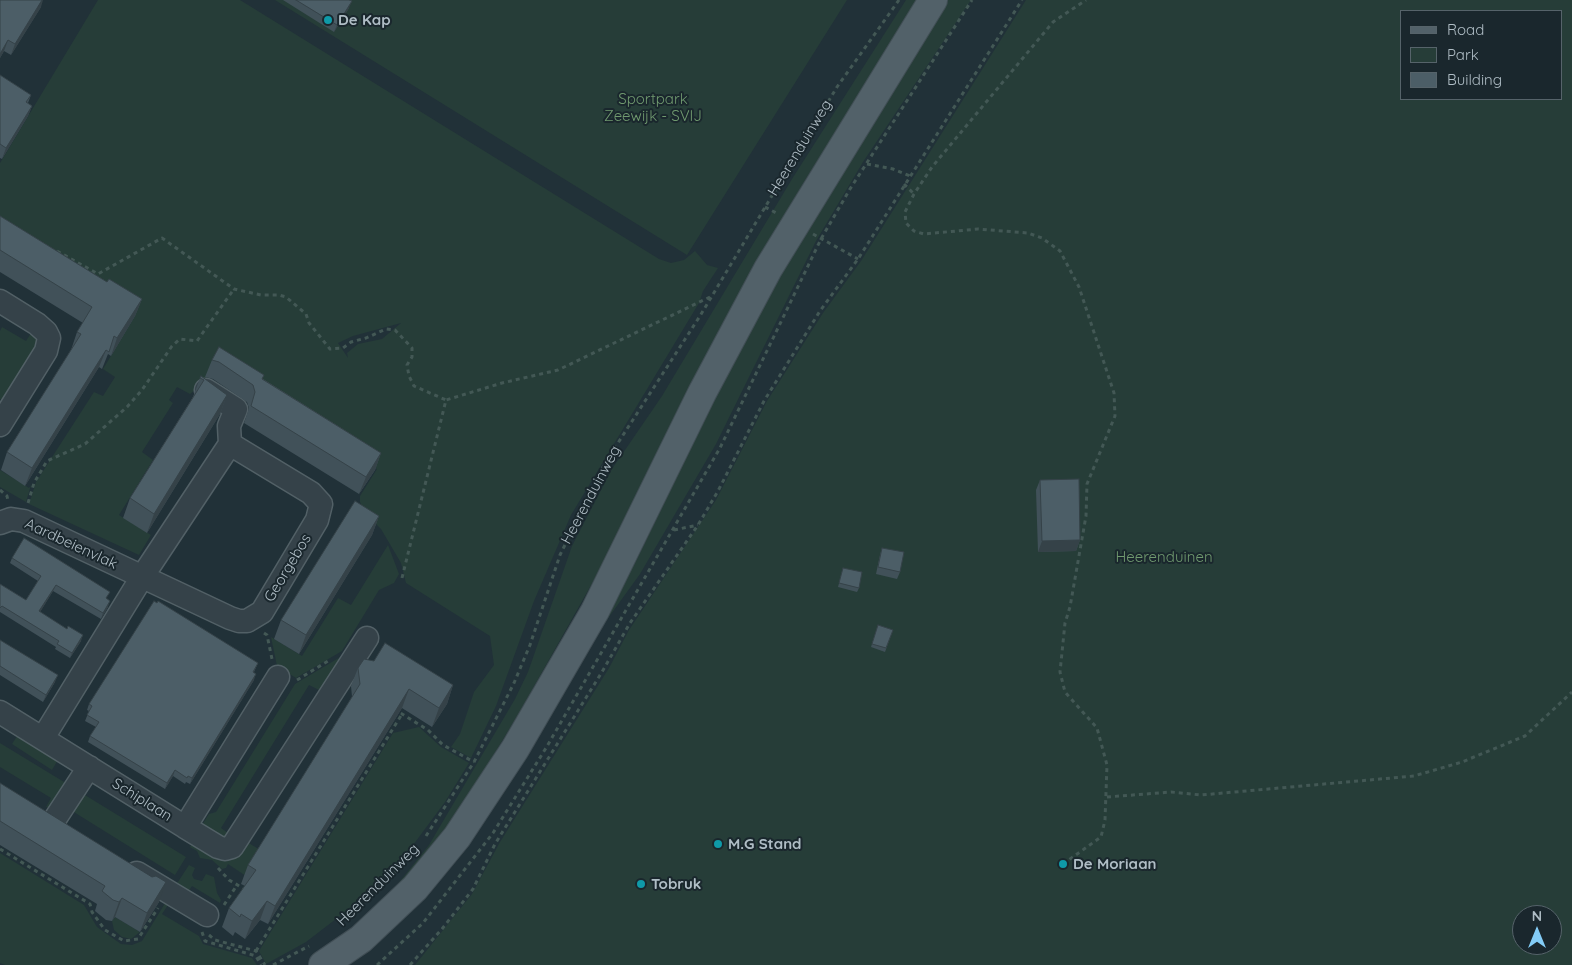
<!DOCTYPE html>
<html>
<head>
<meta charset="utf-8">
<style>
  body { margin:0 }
  #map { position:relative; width:1572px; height:965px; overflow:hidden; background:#213138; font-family:Quicksand,sans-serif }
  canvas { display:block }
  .legend { position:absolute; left:1400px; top:10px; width:162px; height:90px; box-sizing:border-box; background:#1a272d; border:1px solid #56636a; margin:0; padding:6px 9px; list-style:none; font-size:15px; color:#afbdc5 }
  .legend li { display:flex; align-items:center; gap:10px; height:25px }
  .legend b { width:25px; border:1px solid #56636a }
  .north { position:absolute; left:1512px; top:905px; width:50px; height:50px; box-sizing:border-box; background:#1a272d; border:1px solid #56636a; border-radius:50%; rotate:0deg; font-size:14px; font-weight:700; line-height:20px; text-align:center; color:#afbdc5 }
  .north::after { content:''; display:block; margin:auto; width:18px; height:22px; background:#83ccf6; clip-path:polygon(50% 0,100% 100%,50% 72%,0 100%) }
</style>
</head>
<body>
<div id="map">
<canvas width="1572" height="965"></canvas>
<ul class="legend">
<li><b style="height:6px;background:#526169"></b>Road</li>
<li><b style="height:14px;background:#263d38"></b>Park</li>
<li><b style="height:14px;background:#4c5e67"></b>Building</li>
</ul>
<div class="north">N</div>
</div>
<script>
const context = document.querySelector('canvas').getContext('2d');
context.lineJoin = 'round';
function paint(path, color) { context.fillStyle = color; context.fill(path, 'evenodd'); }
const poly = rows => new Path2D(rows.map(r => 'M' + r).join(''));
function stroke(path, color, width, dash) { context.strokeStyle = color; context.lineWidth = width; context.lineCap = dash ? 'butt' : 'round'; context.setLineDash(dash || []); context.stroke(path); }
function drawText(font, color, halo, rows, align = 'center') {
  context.font = font + ' Quicksand,sans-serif'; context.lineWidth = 4; context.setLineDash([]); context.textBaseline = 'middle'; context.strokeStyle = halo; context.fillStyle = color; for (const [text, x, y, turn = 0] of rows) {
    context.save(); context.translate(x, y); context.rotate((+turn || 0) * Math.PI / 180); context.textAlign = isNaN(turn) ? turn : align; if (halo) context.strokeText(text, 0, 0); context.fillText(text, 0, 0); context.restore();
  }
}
const green = poly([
  [98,0,240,0,659,259,671,263,684,260,695,251,707,265,718,268,703,291,699,303,571,515,534,601,496,706,471,758,451,747,460,734,474,692,494,665,490,636,406,583,401,563,381,529,364,512,360,502,360,496,377,469,215,368,204,383,190,394,177,387,169,400,173,403,142,452,153,460,119,515,151,535,139,555,29,504,36,482,94,392,103,396,115,377,103,369,135,316,0,233,0,163],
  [401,323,382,339,358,344,347,353,348,358,338,343,353,336],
  [275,0,847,0,687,255],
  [906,0,920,0,804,182,739,294,612,548,519,713,450,827,369,920,429,845,515,699,528,672,572,546,612,469,662,396,792,179],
  [946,0,971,0,863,162,816,241,716,444,640,574,593,639,636,561,665,501,690,433,728,359],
  [1026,0,1572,0,1572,965,415,965,472,894,500,842,609,668,629,630,716,500,767,401,823,313,861,261],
  [1401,11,1561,11,1561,99,1401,99],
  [1522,915,1552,915,1552,945,1522,945],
  [2,327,26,341,33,330,36,334,38,347,5,402,0,399,0,331],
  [0,470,29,488,31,485,26,502,0,487],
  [388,545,399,574,394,583,379,590,342,651,296,678,277,666,271,637,302,656,338,598,351,605],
  [347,653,321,691,309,685,221,828,228,833,226,841,200,828,209,814,216,812,295,684],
  [419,727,441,747,469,763,445,802,399,864,358,902,306,942,266,964,259,951,393,733],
  [19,733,59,758,52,770,12,744],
  [0,743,69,785,55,807,46,807,51,798,0,767],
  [80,792,186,857,175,875,69,809],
  [194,841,247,842,262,851,246,876,228,864,226,868,222,869,212,860,200,858,197,851,190,847],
  [0,853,84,905,97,927,121,944,132,945,142,941,167,900,170,902,162,914,199,936,203,944,252,958,257,965,5,965,0,963],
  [189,865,195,868,192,875,194,879,202,881,206,874,214,877,217,893,221,900,220,903,192,886,186,895,174,888],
  [115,917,140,932,131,939,122,937,114,930,112,921]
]);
const path = poly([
  [867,164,893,169,910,176],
  [904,184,914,194],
  [765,207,778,214],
  [813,234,858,259],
  [57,251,98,274,162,238,234,289,261,295,279,295,286,297,306,314,309,323,330,349,343,348,351,342,366,338,386,329,395,330,412,348,412,357,407,365,409,376,414,386,446,400],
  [0,490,7,496,8,501],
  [28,503,34,483,47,461,85,444,127,407,142,390,172,346,180,339,197,341,234,289],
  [674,530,698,525],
  [402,578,446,400,502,383,558,370,710,297],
  [264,633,267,635,272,659],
  [297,680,328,661],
  [407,706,402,714,428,730,443,745,474,762],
  [1107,797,1171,792,1201,795,1414,776,1462,762,1525,736,1572,692],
  [426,836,474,762,514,683,530,645,560,555,605,463,700,316,837,87,899,0],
  [0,849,90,904,92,912,105,930,124,941,138,939,158,908],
  [1063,864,1101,837,1105,820,1107,765,1097,728,1065,692,1060,672,1065,623,1070,607,1086,516,1087,484,1115,416,1114,393,1079,287,1060,251,1042,238,1028,233,978,229,924,234,914,231,906,223,905,212,914,194,932,167,1053,22,1086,0],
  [218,868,229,880,246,890],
  [388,880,401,866],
  [224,905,237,885],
  [340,924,360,906],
  [202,932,205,941,256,956,261,965],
  [209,935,215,940,256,951,265,965],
  [256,951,402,714],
  [273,965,309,946],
  [377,965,423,923,493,833,546,748,720,448,821,239,850,189,972,0],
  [410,965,442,929,473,889,495,844,602,672,630,623,698,525,718,491,764,401,820,311,858,259,1022,0]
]);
const minor = poly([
  [0,301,37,324,46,332,49,338,46,351,0,425],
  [0,523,11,519,24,521,230,618,239,621,247,621,262,612,317,520,321,504,311,493,230,444],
  [0,712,185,827,278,677],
  [43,738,142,577,230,444,229,426,236,409,206,390],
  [53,822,89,767],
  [185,827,218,847,225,849,232,847,367,638],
  [137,873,207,915]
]);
const major = poly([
  [323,965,361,939,415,888,457,837,515,749,595,611,702,393,768,269,933,0]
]);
const wall = poly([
  [0,0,41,7,11,55,4,51,0,58],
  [283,0,349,0,349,8,334,32],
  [0,75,31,95,28,103,32,106,28,116,2,159,0,158],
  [0,216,107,282,142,299,135,316,111,356,108,354,102,369,99,367,25,486,1,470,7,452,71,350,77,332,83,323,0,272],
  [219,347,263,379,381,453,375,470,359,494,244,423,249,408,247,402,213,379,205,377,212,360],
  [200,378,227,395,220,414,147,533,123,518,130,498,193,397],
  [1040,480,1080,540,1076,551,1038,552,1036,490],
  [379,516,372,535,299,654,274,639,281,620],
  [882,548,900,572,897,579,876,574,880,555],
  [12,558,107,599,108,607,101,619,53,591,40,612,81,641,70,658,55,649,56,647,0,612,0,584,26,600,38,581,10,563],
  [843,568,859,588,857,592,838,587],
  [878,625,893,630,885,652,871,647],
  [0,640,55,682,43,702,0,675],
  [258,663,254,672,254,680,190,784,186,782,185,784,173,776,165,789,88,742,90,736,96,727,85,721,89,711,87,710,89,704],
  [358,668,453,685,447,704,432,727,402,708,268,924,260,920,245,939,235,932,233,936,222,927,229,908,245,886,241,884,248,865,352,697,351,686],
  [0,783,159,902,140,932,115,917,112,921,106,920,95,911,97,904,0,845]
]);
const shadedWall = poly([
  [42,0,43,0,41,7,11,55,15,44],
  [352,1,349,8,334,32,337,25],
  [8,40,4,51,0,58,0,54],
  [32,106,28,116,2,159,6,148],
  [142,299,135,316,111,356,117,338],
  [106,350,99,367,25,486,32,468],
  [227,395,220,414,147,533,154,514],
  [381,453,375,470,359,494,366,477],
  [379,516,372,535,299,654,306,635],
  [1080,540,1076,551,1038,552,1042,541],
  [56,585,53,591,37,617,39,611],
  [110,601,108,607,101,619,103,613],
  [83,635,81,641,70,658,72,653],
  [256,674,254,680,190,784,192,778],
  [58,675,55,682,43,702,46,695],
  [453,685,447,704,432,727,439,708],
  [409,689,402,708,268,924,275,906],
  [175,770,173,776,165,789,167,783],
  [166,882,159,902,140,932,147,913],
  [122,898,115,917,112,921,119,902],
  [267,901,260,920,245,939,252,921]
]);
const building = poly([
  [0,0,42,0,15,44,8,40,0,54,0,0],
  [296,0,349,0,352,1,337,25,296,0],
  [0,75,31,95,26,102,32,106,6,148,0,144,0,75],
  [0,216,107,282,109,279,142,299,117,338,114,336,109,352,106,350,32,468,7,452,81,334,77,332,92,307,0,250,0,216],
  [219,347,264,375,262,379,381,453,366,477,251,406,255,392,253,385,219,362,212,360,219,347],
  [201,376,227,395,154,514,130,498,204,380,200,378,201,376],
  [1079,479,1080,540,1042,541,1040,480,1079,479],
  [355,501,379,516,306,635,281,620,355,501],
  [24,538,110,592,106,598,110,601,103,613,56,585,39,611,67,629,68,626,83,635,72,653,57,644,59,641,2,606,0,608,0,584,26,600,41,576,12,558,24,538],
  [882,548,904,552,900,572,878,567,882,548],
  [843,568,862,572,859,588,839,583,843,568],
  [154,601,157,603,158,601,258,663,253,672,256,674,192,778,188,776,187,778,175,770,167,783,90,736,99,722,87,715,92,706,89,704,154,601],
  [878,625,893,630,886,648,872,644,878,625],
  [0,640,58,675,46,695,0,666,0,640],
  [385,643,453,685,439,708,409,689,275,906,267,901,252,921,241,914,240,917,229,908,256,870,248,865,360,684,358,668,364,659,374,661,385,643],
  [0,783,152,877,156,876,166,882,147,913,122,898,119,902,113,900,102,891,105,886,0,821,0,783]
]);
const markers = [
  [328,20,5,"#0f9aa8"],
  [718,844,5,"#0f9aa8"],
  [1063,864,5,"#0f9aa8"],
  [641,884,5,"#0f9aa8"]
];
const poiNames = [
  ["De Kap",338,20],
  ["M.G Stand",728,844],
  ["De Moriaan",1073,864],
  ["Tobruk",651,884]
];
const parkNames = [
  ["Sportpark",653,99],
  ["Zeewijk - SVIJ",653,116],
  ["Heerenduinen",1164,557]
];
const streetNames = [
  ["Heerenduinweg",800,148,-59],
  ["Heerenduinweg",591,495,-62],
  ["Aardbeienvlak",71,544,25],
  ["Georgebos",288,568,-59],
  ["Schiplaan",142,800,32],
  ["Heerenduinweg",378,885,-45]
];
paint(green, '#263d38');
stroke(minor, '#526066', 25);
stroke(major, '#414e55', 30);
stroke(path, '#435855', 3, [4, 4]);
stroke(minor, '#354249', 22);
stroke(major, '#526169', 28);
paint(wall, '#415159');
paint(shadedWall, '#354248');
paint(building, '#4c5e67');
stroke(building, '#354248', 1);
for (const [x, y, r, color] of markers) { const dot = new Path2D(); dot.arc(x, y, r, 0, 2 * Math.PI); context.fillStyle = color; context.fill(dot); stroke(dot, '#1a272d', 2); }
drawText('bold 15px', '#afbdc5', '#1a272d', poiNames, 'left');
drawText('15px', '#709a6f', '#1a272d', parkNames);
drawText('15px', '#afbdc5', '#1a272d', streetNames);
</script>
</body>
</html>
